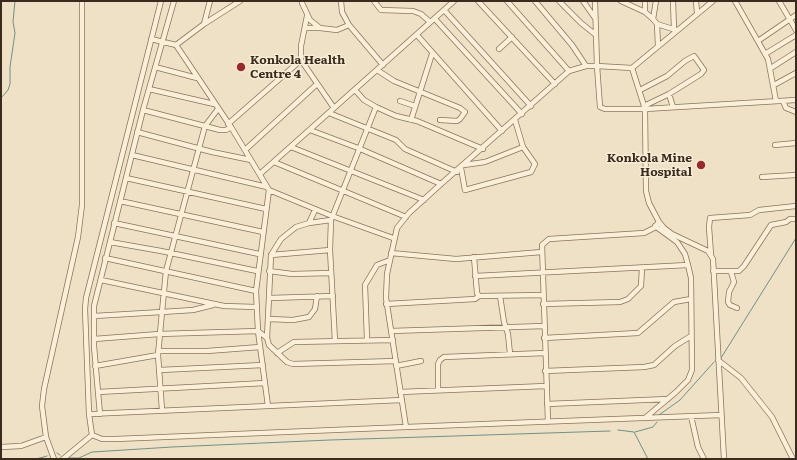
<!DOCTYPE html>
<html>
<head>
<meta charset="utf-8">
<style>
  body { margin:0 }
  #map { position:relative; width:797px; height:460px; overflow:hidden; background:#efe1c5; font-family:Literata,serif }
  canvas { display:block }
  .frame { position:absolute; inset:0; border:2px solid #3b2b1e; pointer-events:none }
</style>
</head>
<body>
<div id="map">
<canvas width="797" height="460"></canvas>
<div class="frame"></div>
</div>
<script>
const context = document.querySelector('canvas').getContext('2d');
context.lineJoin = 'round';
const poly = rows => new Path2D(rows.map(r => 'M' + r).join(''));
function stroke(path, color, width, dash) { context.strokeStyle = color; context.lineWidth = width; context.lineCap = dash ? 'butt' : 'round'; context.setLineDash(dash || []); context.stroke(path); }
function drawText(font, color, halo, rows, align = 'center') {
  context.font = font + ' Literata,serif'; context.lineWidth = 3; context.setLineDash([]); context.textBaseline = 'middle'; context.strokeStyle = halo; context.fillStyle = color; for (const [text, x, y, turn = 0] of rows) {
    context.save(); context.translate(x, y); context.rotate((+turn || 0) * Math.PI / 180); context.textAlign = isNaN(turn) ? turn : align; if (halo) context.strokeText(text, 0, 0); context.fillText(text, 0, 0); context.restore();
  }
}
const stream = poly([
  [1,98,8,90,10,84,10,67,15,33,13,22,15,1],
  [721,358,796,238],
  [659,415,680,400,714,362],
  [618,430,634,432,648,459],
  [635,432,653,427,657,422],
  [57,453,60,455],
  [68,458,79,458,92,452,172,447,330,440,610,431],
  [36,459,47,456]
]);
const minor = poly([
  [161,1,86,298,85,309,89,414,92,435,102,439,116,439,406,427],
  [341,1,342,12,349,25,383,65],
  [374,1,381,10,413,11,421,14,430,22],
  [478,1,555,84],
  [507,1,569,71],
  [535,1,572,45,586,66],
  [559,1,581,23,596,35],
  [583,1,595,18],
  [595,1,597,66,586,66,569,71,441,184,409,213,397,228,387,274,386,298,406,427,721,415],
  [621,1,645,12,653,19,657,24,658,46],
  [673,1,674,29],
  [696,1,697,13],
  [713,1,632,68,645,109,646,191,649,203,659,222,664,228,672,234,708,251,713,259,724,459],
  [735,1,768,59,776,101],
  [779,1,796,30],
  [302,3,310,20,320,28,337,30,349,25],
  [444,10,531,106],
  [645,12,645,1],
  [435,19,522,114],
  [653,19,656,1],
  [204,24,210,1],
  [657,24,676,30],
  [305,28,319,28],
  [417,35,502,131],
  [151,39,176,45,231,127,269,190,332,216,393,238],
  [758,41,796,15],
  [176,45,204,24,240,1],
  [499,49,512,37],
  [765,54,796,35],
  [301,60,301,46,307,16],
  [155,67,197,78],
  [632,68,597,66,600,107,605,109,645,109,796,100],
  [771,68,796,52],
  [377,70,394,81,460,108,465,112,460,119,457,121,440,120],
  [774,85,796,73],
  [149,89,214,104],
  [355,90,364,100,376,107,396,116,417,121,483,149],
  [640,90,667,76,685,61,694,56,704,70,701,74,669,94,644,106],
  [669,94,673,107],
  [400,101,415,106],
  [783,101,786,108,796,112],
  [143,110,220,130,226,130,231,127],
  [329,113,396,140,405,149,457,172],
  [411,120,432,54],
  [228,124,301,60,334,108],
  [310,130,358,148,441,184],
  [137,132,212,152,251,160],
  [775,145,796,143],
  [291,147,424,200],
  [245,150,317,84],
  [132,155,267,187],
  [274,162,406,217],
  [464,165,485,162,523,147],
  [461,168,465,190,531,172,535,164,523,147,515,120],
  [260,174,454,1],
  [762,177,796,175],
  [126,178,266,209],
  [120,201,263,232],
  [331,220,309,223,296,227,281,239,271,255,267,338,269,345,287,362,293,364,396,361],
  [114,223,259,254],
  [309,223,315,210],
  [110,242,161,251,257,271],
  [391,253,456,259,542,252],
  [271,255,330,250],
  [711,255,709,227,710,218,750,215,759,210,796,206],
  [474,257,477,293,479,296,543,295],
  [105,258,256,291],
  [269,271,292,274,331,273],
  [713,271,739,271,744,266,771,225,786,222,790,219,796,219],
  [731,272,734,282,729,292,728,302,730,305,737,308],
  [475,276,688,265],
  [101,280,224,306,256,307],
  [500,296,504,322,508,334,510,354],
  [270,298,333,296],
  [386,304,475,299,479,296],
  [543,304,620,302,628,299,641,286,642,268],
  [94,316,162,312,166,271,205,126,218,109],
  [269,319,293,320,309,317,315,309,317,296],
  [391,331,544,326],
  [544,338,638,333,674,302,691,299],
  [94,339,159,334,258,331,267,338],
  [367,339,365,285,377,265,390,260],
  [335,341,330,250,331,220,376,107],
  [158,351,207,351,260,347],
  [277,353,294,342,393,340],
  [718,360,741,378,772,417,793,459],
  [95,366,158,355],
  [396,366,421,361],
  [160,370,263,365],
  [545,371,644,367,654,365,675,346,691,336],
  [438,390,438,364,440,360,444,357,545,353],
  [98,392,94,346,94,306,143,110,174,1],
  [400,392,546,386],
  [547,404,668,399],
  [268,406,258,331,256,291,269,190],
  [162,410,158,355,162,312,193,310,213,305],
  [89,414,402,400],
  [100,414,98,392,265,383],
  [691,416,698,447,704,459],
  [645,418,676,392,688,380,692,370,691,278,688,265,685,254,677,242,655,226],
  [548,422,542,245,549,239,644,233,654,228,659,222],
  [1,447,21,446,46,437],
  [54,459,46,437,42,406,44,389,78,237,82,205,82,1],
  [63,459,92,435]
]);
const markers = [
  [241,67,5,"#9c282d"],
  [701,165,5,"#9c282d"]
];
const poiNames = [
  ["Konkola Health",250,60],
  ["Centre 4",250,74],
  ["Konkola Mine",692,158,"right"],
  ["Hospital",692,172,"right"]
];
stroke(stream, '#6d9287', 1);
stroke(minor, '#8b735a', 6);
stroke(minor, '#faefd8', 4.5);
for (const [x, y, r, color] of markers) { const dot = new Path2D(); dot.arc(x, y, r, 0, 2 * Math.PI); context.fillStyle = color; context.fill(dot); stroke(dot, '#f7ecd5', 1.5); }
drawText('bold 12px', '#3b2b1e', '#f7ecd5', poiNames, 'left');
</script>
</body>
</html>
